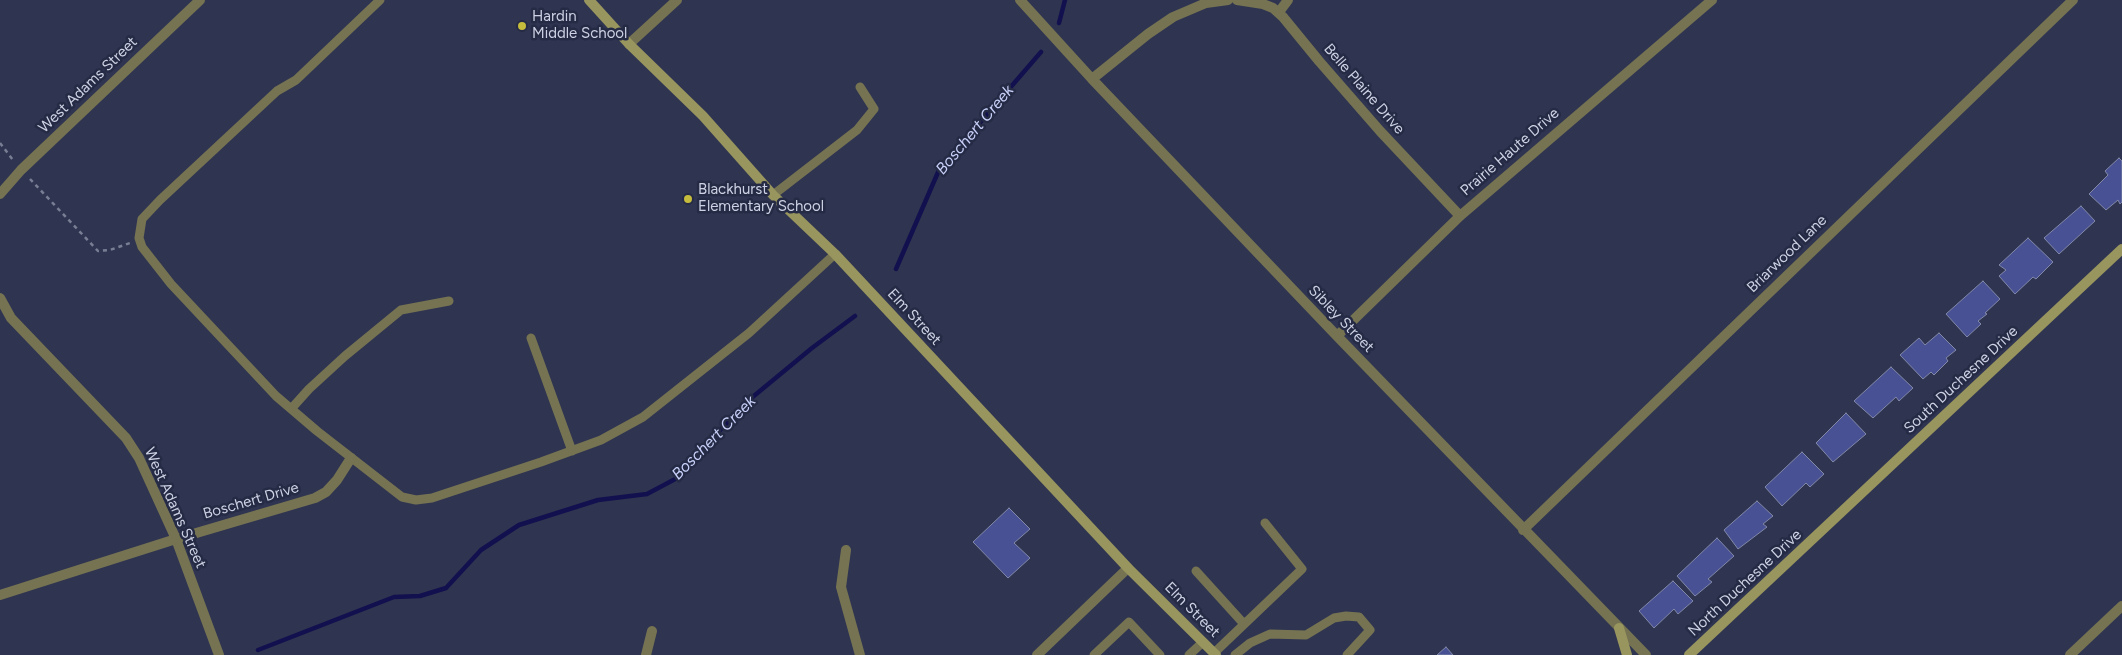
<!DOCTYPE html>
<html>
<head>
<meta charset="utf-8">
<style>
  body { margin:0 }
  canvas { display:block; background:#2f3450 }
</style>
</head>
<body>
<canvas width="2122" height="655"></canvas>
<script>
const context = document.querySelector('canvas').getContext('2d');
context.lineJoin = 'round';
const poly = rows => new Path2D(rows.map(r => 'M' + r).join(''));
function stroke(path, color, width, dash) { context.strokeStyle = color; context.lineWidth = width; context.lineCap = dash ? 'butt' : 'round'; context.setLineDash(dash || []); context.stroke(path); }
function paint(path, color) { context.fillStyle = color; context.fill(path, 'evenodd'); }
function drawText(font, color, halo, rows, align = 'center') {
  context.font = font + ' Figtree,sans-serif'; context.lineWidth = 5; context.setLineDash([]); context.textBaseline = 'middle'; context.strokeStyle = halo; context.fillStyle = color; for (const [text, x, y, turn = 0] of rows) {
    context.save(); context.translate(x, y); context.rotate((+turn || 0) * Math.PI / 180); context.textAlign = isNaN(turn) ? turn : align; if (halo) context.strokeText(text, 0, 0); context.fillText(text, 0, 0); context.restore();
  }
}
const stream = poly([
  [1059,23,1065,0],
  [896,269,939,170,1041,52],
  [258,650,394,597,420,596,446,588,481,550,519,525,598,500,647,494,679,477,701,450,749,400,812,348,855,316]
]);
const building = poly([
  [2119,158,2122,161,2122,202,2120,204,2118,200,2106,210,2089,194,2108,175,2105,171,2119,158],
  [2081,206,2095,221,2059,254,2044,238,2081,206],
  [2028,238,2053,262,2036,279,2033,277,2015,294,1999,276,2006,270,1999,265,2028,238],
  [1983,281,2000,299,1985,313,1987,314,1978,321,1981,324,1967,337,1946,314,1983,281],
  [1939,333,1956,350,1946,358,1948,361,1934,375,1931,372,1923,379,1900,355,1919,338,1925,345,1939,333],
  [1891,367,1913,388,1899,401,1896,397,1873,418,1854,401,1891,367],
  [1846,413,1866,434,1833,462,1816,443,1846,413],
  [1802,452,1824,474,1810,487,1806,483,1782,506,1765,487,1802,452],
  [1757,501,1773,516,1763,524,1767,527,1738,549,1724,530,1757,501],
  [1009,508,1030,529,1014,543,1030,558,1008,578,973,542,1009,508],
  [1717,538,1734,556,1708,579,1712,582,1695,596,1677,576,1717,538],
  [1673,581,1693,601,1678,614,1674,609,1654,628,1639,611,1673,581],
  [1446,647,1453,655,1437,655,1446,647]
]);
const path = poly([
  [0,143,13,160],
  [30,179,98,251,110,250,130,243]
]);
const lane = poly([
  [380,0,296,80,277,91,160,200,142,219,139,238,142,247,171,284,276,396,317,431,402,497,416,500,432,498,541,462,601,440,643,417,749,333,835,254],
  [773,195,857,130,874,109,860,87],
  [531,338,572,451],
  [291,409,309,389,345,356,401,310,449,301],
  [1196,571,1244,624],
  [1214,653,1302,569,1265,523],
  [1094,655,1129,622,1160,655],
  [1189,655,1203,642],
  [1235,655,1250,643,1270,634,1306,635,1334,618,1346,616,1359,617,1370,630,1347,655]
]);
const street = poly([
  [1020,0,1092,79,1337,336,1646,655],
  [1237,0,1263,4,1273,8,1283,17,1319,61,1380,131,1460,216],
  [1279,12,1288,0],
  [629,44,677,0],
  [1092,79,1148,34,1173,17,1206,3,1228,0],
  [0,194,21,170,200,0],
  [0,298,11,318,126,438,139,458,176,539,219,655],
  [1337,336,1460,216,1712,0],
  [1523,530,2073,0],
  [846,550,841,587,860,655],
  [0,595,176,539,315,498,326,492,337,480,351,458],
  [646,655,652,631],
  [1037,655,1128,568],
  [2070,655,2122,606]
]);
const secondary = poly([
  [589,0,629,44,703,116,773,195,835,254,1128,568,1216,655],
  [1619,628,1627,655],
  [1689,655,2122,249]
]);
const markers = [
  [522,26,5,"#c5bc3d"],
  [688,199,5,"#c5bc3d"]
];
const poiNames = [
  ["Hardin",532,17],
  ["Middle School",532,34],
  ["Blackhurst",698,190],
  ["Elementary School",698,207]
];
const streetNames = [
  ["West Adams Street",88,85,-44],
  ["Belle Plaine Drive",1364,89,49],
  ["Prairie Haute Drive",1510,152,-41],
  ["Briarwood Lane",1787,254,-44],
  ["Elm Street",914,317,47],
  ["Sibley Street",1341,319,46],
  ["South Duchesne Drive",1961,380,-43],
  ["Boschert Drive",251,501,-16],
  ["West Adams Street",175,508,66],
  ["North Duchesne Drive",1745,583,-43],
  ["Elm Street",1192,610,45]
];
const waterNames = [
  ["Boschert Creek",975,130,-50],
  ["Boschert Creek",714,438,-45]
];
stroke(stream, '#12104e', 4.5);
paint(building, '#485194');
stroke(building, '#8188a8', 1);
stroke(path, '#797e95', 2.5, [4, 4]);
stroke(lane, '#757352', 9);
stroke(street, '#757352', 10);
stroke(secondary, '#98955e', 10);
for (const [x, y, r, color] of markers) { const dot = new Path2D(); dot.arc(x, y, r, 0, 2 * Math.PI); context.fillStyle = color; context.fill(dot); stroke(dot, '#252a45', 2); }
drawText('15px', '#cdd1e3', '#252a45', poiNames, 'left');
drawText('15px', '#cdd1e3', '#252a45', streetNames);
drawText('italic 16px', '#c8d1f9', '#252a45', waterNames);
</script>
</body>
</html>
